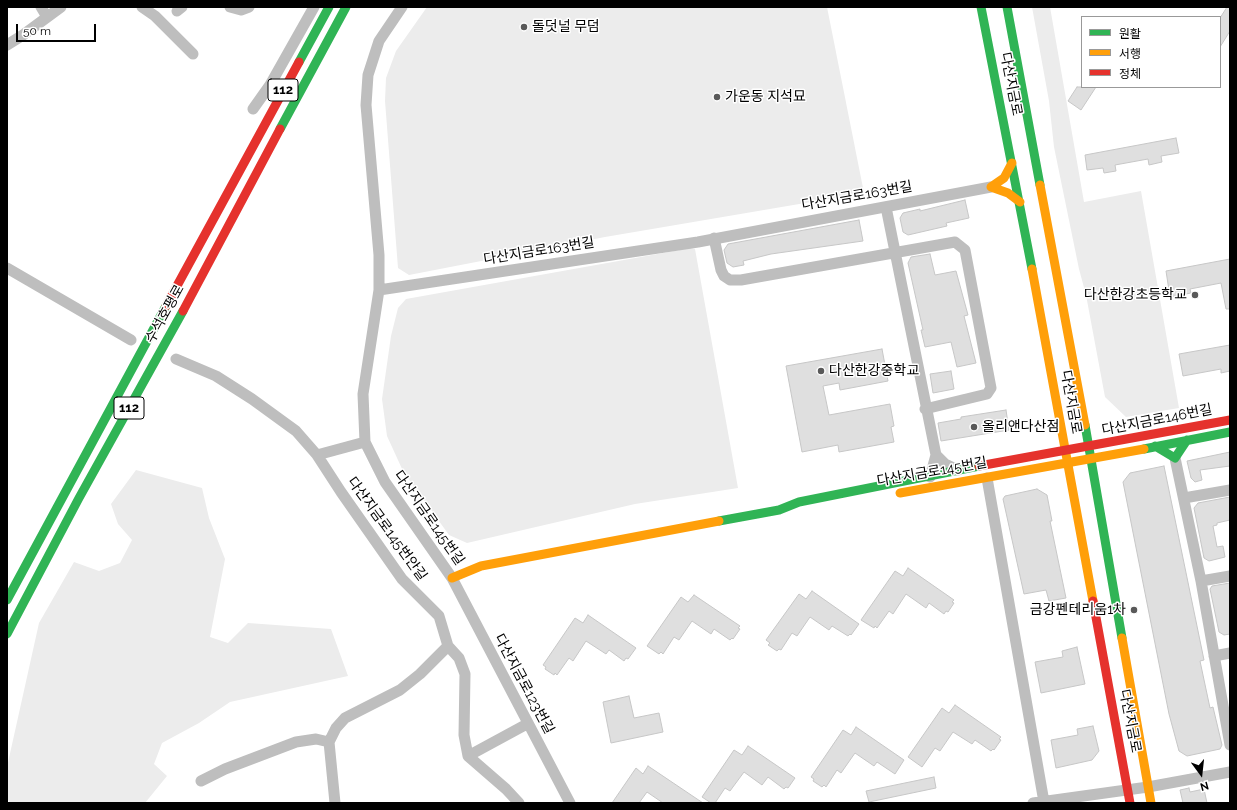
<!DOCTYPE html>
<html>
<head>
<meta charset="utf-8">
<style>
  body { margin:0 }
  #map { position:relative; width:1237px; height:810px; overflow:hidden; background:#fff; font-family:Raleway,"Noto Sans KR",sans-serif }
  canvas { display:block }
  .frame { position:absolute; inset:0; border:8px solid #000; pointer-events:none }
  .legend { position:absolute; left:1081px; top:16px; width:140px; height:72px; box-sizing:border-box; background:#fff; border:1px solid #999; margin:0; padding:5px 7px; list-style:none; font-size:12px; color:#000 }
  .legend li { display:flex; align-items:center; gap:8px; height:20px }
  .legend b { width:20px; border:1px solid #999 }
  .north { position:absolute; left:1181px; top:754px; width:40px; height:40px; -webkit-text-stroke:3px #fff; paint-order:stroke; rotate:165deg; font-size:11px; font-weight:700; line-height:16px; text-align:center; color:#000 }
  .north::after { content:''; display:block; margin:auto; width:14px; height:18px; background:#000; clip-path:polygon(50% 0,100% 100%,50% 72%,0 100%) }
  .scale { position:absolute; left:16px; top:24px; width:80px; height:18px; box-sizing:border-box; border:2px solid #000; border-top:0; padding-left:5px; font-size:12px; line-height:14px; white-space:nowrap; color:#000; -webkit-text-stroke:3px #fff; paint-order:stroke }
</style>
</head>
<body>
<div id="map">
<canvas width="1237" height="810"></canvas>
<div class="frame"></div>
<ul class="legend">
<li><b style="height:5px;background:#30b455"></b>원활</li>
<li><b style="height:5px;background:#ff9f0a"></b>서행</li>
<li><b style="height:5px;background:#e5322d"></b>정체</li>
</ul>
<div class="north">N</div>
<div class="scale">50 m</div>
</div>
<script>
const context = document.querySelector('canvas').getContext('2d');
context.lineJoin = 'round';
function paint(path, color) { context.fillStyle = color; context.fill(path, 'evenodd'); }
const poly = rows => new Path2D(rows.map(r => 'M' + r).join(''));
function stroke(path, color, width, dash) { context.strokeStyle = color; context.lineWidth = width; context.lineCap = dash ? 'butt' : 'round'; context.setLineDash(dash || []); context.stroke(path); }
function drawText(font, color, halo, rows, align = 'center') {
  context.font = font + ' Raleway,"Noto Sans KR",sans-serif'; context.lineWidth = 3; context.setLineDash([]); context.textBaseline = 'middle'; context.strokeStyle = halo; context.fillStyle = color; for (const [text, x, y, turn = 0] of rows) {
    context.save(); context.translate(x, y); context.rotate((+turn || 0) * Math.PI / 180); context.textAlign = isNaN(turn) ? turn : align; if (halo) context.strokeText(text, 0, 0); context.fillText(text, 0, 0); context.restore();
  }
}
const green = poly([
  [427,7,827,7,864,193,605,237,409,275,398,268,385,101,386,78,396,51],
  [1032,7,1050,7,1084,202,1141,191,1179,408,1126,417,1105,397,1086,295,1079,269,1054,147,1049,101],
  [691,248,695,249,738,488,635,504,467,543,449,535,403,471,387,436,382,399,391,336,398,308,406,299],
  [136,470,202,488,209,518,225,559,210,637,228,643,248,623,331,629,348,676,230,702,199,723,162,743,154,764,167,776,145,803,10,803,7,798,7,767,39,623,74,562,99,571,120,563,132,540,118,524,111,504]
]);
const building = poly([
  [1227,7,1230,7,1230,31,1220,47,1220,18,1227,7],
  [1077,87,1096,87,1081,110,1068,101,1077,87],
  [1176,138,1179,153,1161,156,1162,162,1149,165,1148,159,1115,165,1116,171,1104,173,1103,168,1087,170,1085,155,1176,138],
  [965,200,969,218,946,223,947,226,908,235,903,232,900,218,903,213,920,209,920,211,965,200],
  [859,220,863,241,771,254,743,261,744,265,733,267,727,263,724,250,728,244,859,220],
  [930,254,935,275,956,271,968,315,964,316,976,363,957,367,951,342,925,347,921,330,923,330,908,263,911,257,930,254],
  [1230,259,1230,309,1226,309,1221,283,1190,289,1191,293,1170,297,1166,271,1230,259],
  [1230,345,1230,371,1221,373,1221,369,1183,376,1179,354,1230,345],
  [882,349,888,381,840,390,839,383,823,386,829,415,890,404,894,426,891,427,894,442,839,452,838,445,802,452,786,366,882,349],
  [951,371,954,389,933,393,930,374,951,371],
  [1006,410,1009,430,941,441,938,423,961,419,961,417,1006,410],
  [1230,452,1230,466,1200,470,1202,480,1195,482,1191,478,1187,461,1230,452],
  [1164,466,1204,660,1200,661,1210,708,1213,707,1222,745,1220,749,1187,756,1179,751,1169,714,1123,482,1130,473,1164,466],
  [1037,489,1047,495,1052,521,1050,521,1066,598,1049,601,1046,590,1024,594,1003,499,1005,496,1037,489],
  [1230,497,1230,520,1217,523,1217,525,1213,526,1217,547,1223,546,1225,557,1209,561,1204,558,1194,508,1198,503,1230,497],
  [908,568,954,600,952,602,954,603,948,612,946,611,944,614,929,603,926,608,906,594,893,614,889,611,877,628,875,626,874,628,861,620,895,571,903,576,908,568],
  [1230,583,1230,634,1224,635,1219,632,1210,589,1212,586,1230,583],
  [812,591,859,624,851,635,850,634,848,636,832,626,829,630,810,617,797,636,792,633,781,650,779,649,777,651,768,645,770,643,766,640,799,594,806,599,812,591],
  [694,595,740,626,738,628,740,629,733,639,732,638,730,640,714,629,711,634,692,621,679,640,674,637,663,654,661,652,659,654,647,646,681,597,688,602,694,595],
  [588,615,636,648,628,659,626,658,624,661,609,650,606,654,586,641,573,661,569,658,557,675,555,673,554,675,545,669,546,667,543,665,575,618,583,623,588,615],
  [1077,647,1085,684,1041,693,1035,662,1063,657,1062,651,1077,647],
  [629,696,634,718,659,713,663,732,611,743,603,702,629,696],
  [955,705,1001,737,999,739,1001,740,994,750,993,749,991,751,975,740,972,744,953,732,940,751,935,748,922,767,908,757,942,708,949,713,955,705],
  [1093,726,1099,751,1092,760,1056,768,1051,740,1078,735,1077,729,1093,726],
  [856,727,904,760,895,774,877,762,874,766,855,753,841,773,837,770,826,787,824,785,822,787,813,781,814,779,811,777,843,730,851,735,856,727],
  [748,746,795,778,788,788,786,787,784,789,768,777,762,785,744,772,730,791,725,788,715,803,711,803,702,797,734,750,742,755,748,746],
  [648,766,703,803,663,803,647,792,639,803,612,803,636,768,643,774,648,766],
  [934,777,936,788,869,802,866,791,934,777],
  [1189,788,1190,792,1204,789,1207,803,1183,803,1180,790,1189,788]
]);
const street = poly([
  [41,7,47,17],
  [142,7,155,16,193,54],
  [230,7,241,10,249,7],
  [402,7,379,41,368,75,366,105,379,255,379,290,698,242,991,187],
  [177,11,182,7],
  [7,45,23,35,61,7],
  [253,109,270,85,314,7],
  [886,207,936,455],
  [714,238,721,270,724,276,730,280,741,280,955,242,965,250,991,388,987,394,925,409],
  [7,268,131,340],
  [379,290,363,394,365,442,385,482,452,578,570,803],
  [176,359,216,376,252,399,296,431,317,455],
  [365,442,317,455,341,492,402,579,439,616,448,646,459,658,465,674,464,735,468,756,506,789,519,803],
  [1175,458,1201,581,1230,745],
  [930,477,936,455,945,464,958,470],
  [987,478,1044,802],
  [1184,498,1230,490],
  [1201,581,1230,576],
  [1214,656,1230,653],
  [468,756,527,724],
  [201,781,225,769,296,742,316,739,329,742],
  [335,803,329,742,336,728,345,718,400,690,420,674,448,646],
  [1033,803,1148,787,1230,772]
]);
const fast = poly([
  [981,7,1032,269],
  [1007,7,1040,185],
  [299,62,329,7],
  [280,129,346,7],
  [1085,425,1122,638],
  [1155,446,1175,458,1187,440],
  [1144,449,1230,432],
  [719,521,779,510,799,502,979,466],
  [7,600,166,306],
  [7,634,79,498,183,311]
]);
const slow = poly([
  [1012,163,1004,178,991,187,1008,193,1020,202],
  [1040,185,1085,425],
  [1032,269,1093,601],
  [900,493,1144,449],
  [452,578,481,566,719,521],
  [1122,638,1151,803]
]);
const jam = poly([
  [166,306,299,62],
  [183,311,280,129],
  [979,466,1230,420],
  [1093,601,1130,803]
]);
const markers = [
  [524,27,4,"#595959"],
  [717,97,4,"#595959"],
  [1195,295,4,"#595959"],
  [821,371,4,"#595959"],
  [974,427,4,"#595959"],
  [1134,610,4,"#595959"]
];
const shields = [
  [283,90,30],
  [129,408,30]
];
const shieldNames = [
  ["112",283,90],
  ["112",129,408]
];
const poiNames = [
  ["돌덧널 무덤",532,27],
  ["가운동 지석묘",725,97],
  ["다산한강초등학교",1187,295,"right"],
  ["다산한강중학교",829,371],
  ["올리앤다산점",982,427],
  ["금강펜테리움1차",1126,610,"right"]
];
const streetNames = [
  ["다산지금로",1011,84,79],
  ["다산지금로163번길",857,196,-10],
  ["다산지금로163번길",539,251,-9],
  ["수석호평로",165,314,-61],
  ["다산지금로",1071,402,80],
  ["다산지금로146번길",1157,420,-11],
  ["다산지금로145번길",932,472,-10],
  ["다산지금로145번길",429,518,55],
  ["다산지금로145번안길",387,529,54],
  ["다산지금로123번길",524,684,62],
  ["다산지금로",1130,721,79]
];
paint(green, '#ececec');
paint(building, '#dfdfdf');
stroke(building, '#c7c7c7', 1);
stroke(street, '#bebebe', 11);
stroke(fast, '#30b455', 9);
stroke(slow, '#ff9f0a', 9);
stroke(jam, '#e5322d', 9);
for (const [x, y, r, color] of markers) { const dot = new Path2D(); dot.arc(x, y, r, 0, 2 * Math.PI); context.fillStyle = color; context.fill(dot); stroke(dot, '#fff', 1.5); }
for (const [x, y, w] of shields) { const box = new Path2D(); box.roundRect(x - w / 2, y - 11, w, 22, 3); context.fillStyle = '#fff'; context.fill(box); stroke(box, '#000', 1); }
drawText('bold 13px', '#000', null, shieldNames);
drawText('14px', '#000', '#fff', poiNames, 'left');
drawText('14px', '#000', '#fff', streetNames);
</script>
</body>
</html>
